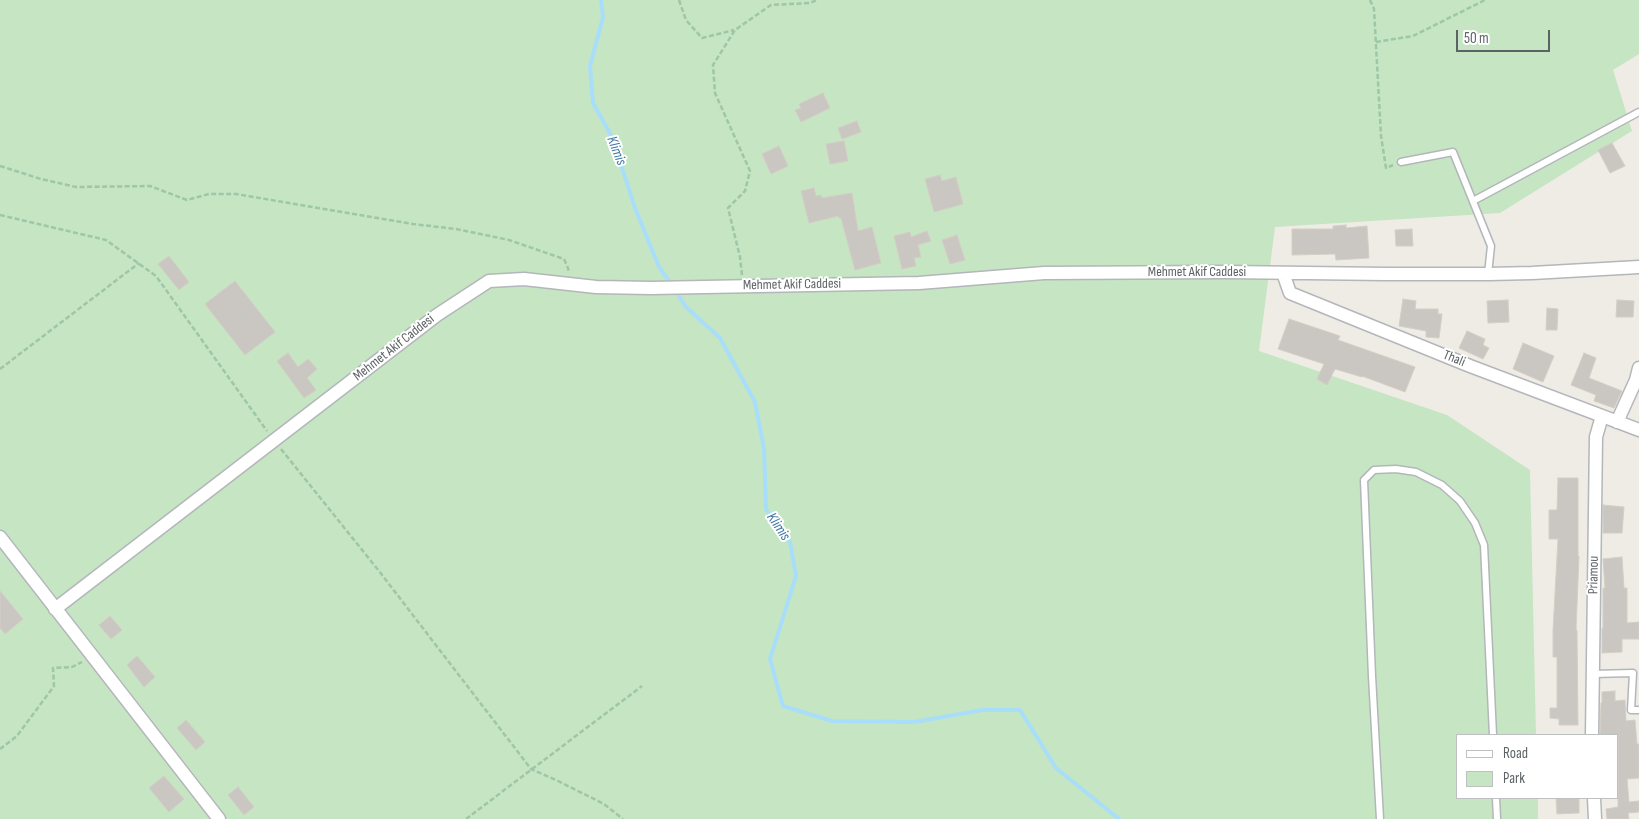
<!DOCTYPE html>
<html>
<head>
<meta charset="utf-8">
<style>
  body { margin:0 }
  #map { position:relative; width:1639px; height:819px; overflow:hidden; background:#efece6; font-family:"Sofia Sans Condensed",sans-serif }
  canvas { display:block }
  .legend { position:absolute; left:1456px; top:734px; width:162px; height:65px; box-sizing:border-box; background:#fff; border:1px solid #bec0c1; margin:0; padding:6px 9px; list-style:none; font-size:15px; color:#5d6265 }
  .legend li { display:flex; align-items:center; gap:10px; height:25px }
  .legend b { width:25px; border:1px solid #bec0c1 }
  .scale { position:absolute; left:1456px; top:30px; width:94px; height:22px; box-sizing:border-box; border:2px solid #5d6265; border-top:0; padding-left:6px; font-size:15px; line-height:18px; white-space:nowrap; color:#5d6265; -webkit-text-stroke:4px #fff; paint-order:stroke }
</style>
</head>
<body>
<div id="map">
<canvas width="1639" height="819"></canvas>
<ul class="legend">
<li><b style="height:6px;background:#fff"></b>Road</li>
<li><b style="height:14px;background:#c6e5c3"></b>Park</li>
</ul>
<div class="scale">50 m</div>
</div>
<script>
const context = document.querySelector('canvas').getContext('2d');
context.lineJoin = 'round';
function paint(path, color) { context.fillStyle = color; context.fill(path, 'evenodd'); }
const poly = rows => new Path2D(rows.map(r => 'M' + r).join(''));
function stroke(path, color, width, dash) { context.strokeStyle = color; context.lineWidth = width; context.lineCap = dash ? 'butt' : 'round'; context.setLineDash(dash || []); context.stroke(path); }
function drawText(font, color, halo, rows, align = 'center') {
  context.font = font + ' "Sofia Sans Condensed",sans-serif'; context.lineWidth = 4; context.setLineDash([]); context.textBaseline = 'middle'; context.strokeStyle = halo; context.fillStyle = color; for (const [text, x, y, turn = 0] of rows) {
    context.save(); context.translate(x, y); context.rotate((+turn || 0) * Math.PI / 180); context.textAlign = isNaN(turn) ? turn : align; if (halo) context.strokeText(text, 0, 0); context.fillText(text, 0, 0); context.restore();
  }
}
const green = poly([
  [0,0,1639,0,1639,54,1613,70,1632,131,1500,213,1275,227,1259,351,1447,415,1530,470,1536,735,1458,735,1458,798,1538,798,1538,819,0,819]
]);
const stream = poly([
  [601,0,603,17,590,66,593,103,612,137,635,208,659,267,671,284],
  [675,290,686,307,720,338,755,402,764,449,766,509,790,542,796,576,770,659,783,706,832,721,915,722,982,710,1020,710,1056,768,1119,819]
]);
const building = poly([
  [823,93,830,108,801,122,795,110,801,108,799,104,823,93],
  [857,121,861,132,842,139,838,128,857,121],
  [844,141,848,161,830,164,826,144,844,141],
  [1612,143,1625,166,1610,173,1598,150,1612,143],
  [779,146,788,166,771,174,762,154,779,146],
  [940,175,942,181,956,177,963,204,934,212,925,179,940,175],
  [814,188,816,196,821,195,822,198,852,193,858,231,872,227,881,263,855,270,841,218,839,218,838,216,809,223,801,191,814,188],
  [1346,225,1346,228,1367,226,1369,258,1336,260,1335,254,1292,255,1292,229,1333,229,1333,226,1346,225],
  [1412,229,1413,246,1396,246,1395,230,1412,229],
  [927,231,931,241,918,245,921,257,914,258,916,266,902,269,894,236,910,232,911,237,927,231],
  [957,235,965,260,950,264,942,240,957,235],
  [169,256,189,282,179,290,158,264,169,256],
  [235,281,275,332,245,355,205,304,235,281],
  [1403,299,1416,301,1415,309,1438,309,1438,314,1442,314,1439,338,1426,337,1426,331,1399,326,1403,299],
  [1508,300,1509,322,1488,323,1487,301,1508,300],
  [1617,300,1634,301,1633,317,1616,317,1617,300],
  [1547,308,1558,309,1557,330,1546,330,1547,308],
  [1289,319,1340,336,1338,340,1415,367,1405,392,1362,376,1362,377,1335,369,1327,385,1317,379,1324,364,1278,349,1289,319],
  [1467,331,1485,339,1483,345,1489,348,1483,359,1459,348,1467,331],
  [1523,343,1554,356,1543,382,1513,369,1523,343],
  [288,353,298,367,308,359,317,369,307,378,316,390,304,398,277,361,288,353],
  [1584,353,1596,358,1589,378,1622,391,1614,408,1594,401,1596,395,1571,385,1584,353],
  [1558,478,1578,478,1578,556,1579,556,1576,630,1577,630,1578,725,1559,725,1559,719,1550,718,1550,708,1557,708,1557,657,1553,657,1553,630,1558,539,1549,539,1549,510,1557,510,1558,478],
  [1603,505,1624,507,1622,533,1603,533,1603,505],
  [1622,557,1624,588,1627,588,1627,623,1639,622,1639,639,1622,639,1622,652,1602,653,1602,628,1603,628,1603,588,1605,588,1603,559,1622,557],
  [0,591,23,619,5,634,0,628,0,591],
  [110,616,122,630,111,639,99,625,110,616],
  [137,656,155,677,144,687,127,665,137,656],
  [1615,691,1615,701,1625,700,1626,721,1635,720,1637,744,1639,744,1639,778,1627,779,1629,802,1639,801,1639,812,1628,813,1629,819,1607,819,1606,809,1618,807,1618,735,1600,735,1601,703,1602,702,1602,692,1615,691],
  [186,720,205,742,196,750,177,728,186,720],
  [164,776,184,799,169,812,149,788,164,776],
  [238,787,254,807,244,815,228,795,238,787],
  [1556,798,1579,798,1579,813,1557,814,1556,798]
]);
const path = poly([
  [679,0,686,20,702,38,734,30],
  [1370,0,1374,9,1381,136,1386,168,1393,165],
  [1376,42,1413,36,1485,0],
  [0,166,41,179,76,187,150,186,187,200,209,194,236,194,413,224,456,229,509,240,564,259,568,268,569,272],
  [0,215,106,240,156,276,267,431],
  [742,275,740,257,728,208,745,191,750,171,715,93,713,65,735,30,771,5,810,3,817,0],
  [0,369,139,263],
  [281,449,379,571,531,769,556,780,604,804,623,819],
  [0,749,17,736,54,686,53,668,72,667,82,662],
  [466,819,642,686]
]);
const service = poly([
  [1401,162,1453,152,1491,246,1488,274],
  [1473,201,1639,112],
  [1592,674,1633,673,1631,710,1639,710],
  [1496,798,1497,819],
  [1380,819,1372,676,1364,480,1374,470,1396,469,1416,472,1442,485,1460,501,1475,523,1484,545,1493,735]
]);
const minor = poly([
  [1283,273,1290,293,1470,366,1639,430],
  [1617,422,1636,380,1639,368],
  [0,537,219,819],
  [55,609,437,315,489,281,524,279,596,287,651,288,919,283,1044,273,1227,272,1386,274,1488,274,1532,273,1639,267],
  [1592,735,1596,437,1602,416],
  [1594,798,1595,819]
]);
const streetNames = [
  ["Mehmet Akif Caddesi",1197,272],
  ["Mehmet Akif Caddesi",792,285,-1],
  ["Mehmet Akif Caddesi",394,348,-38],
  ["Thali",1454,359,22],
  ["Priamou",1594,575,-89]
];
const waterNames = [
  ["Klimis",616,151,68],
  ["Klimis",778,527,56]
];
paint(green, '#c6e5c3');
stroke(stream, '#a9defb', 4);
paint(building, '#cac7c2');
stroke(building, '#d4cec4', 1);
stroke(service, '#b3b6ba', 9);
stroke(minor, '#b3b6ba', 15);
stroke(path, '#9dc7a6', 2.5, [5, 2.5]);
stroke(service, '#fff', 6);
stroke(minor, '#fff', 12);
drawText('14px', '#5d6265', '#fff', streetNames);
drawText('italic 15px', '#437aa5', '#fff', waterNames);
</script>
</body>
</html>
